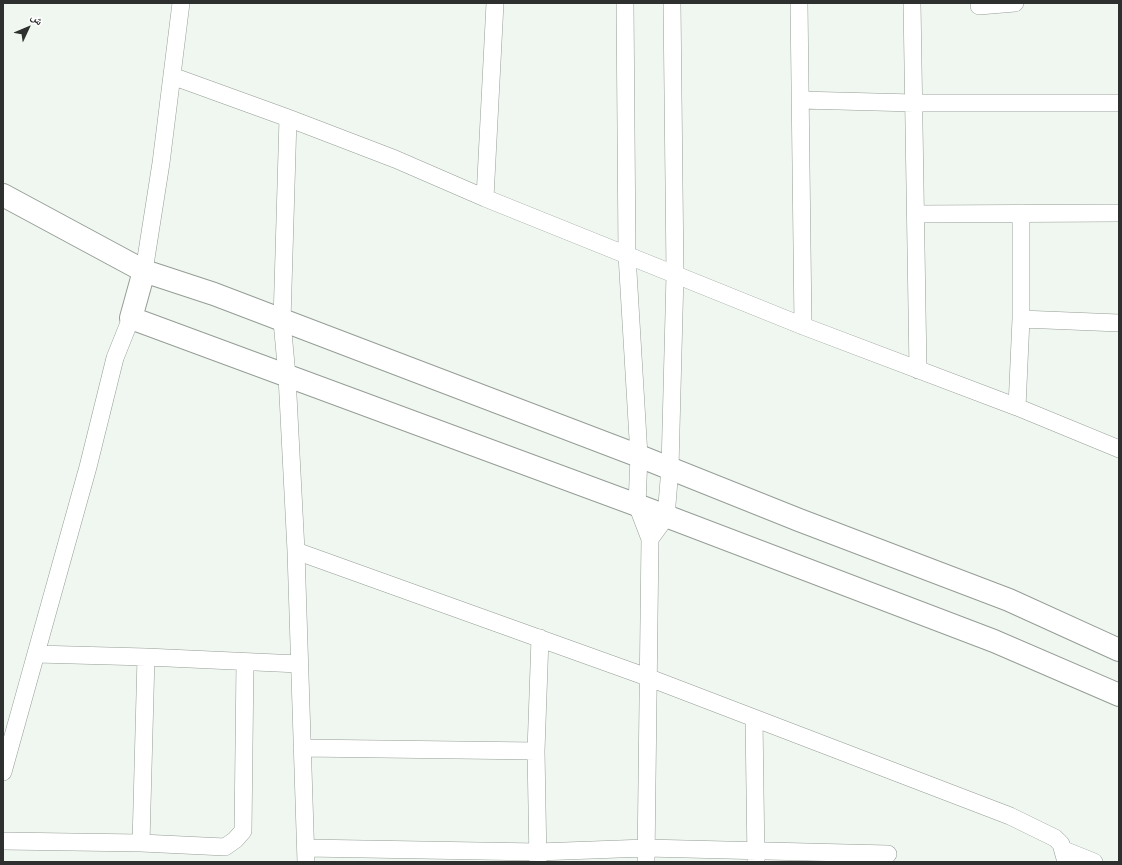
<!DOCTYPE html>
<html>
<head>
<meta charset="utf-8">
<style>
  body { margin:0 }
  #map { position:relative; width:1122px; height:865px; overflow:hidden; background:#eff7f0; font-family:"Fira Sans Condensed","Noto Naskh Arabic",sans-serif }
  canvas { display:block }
  .frame { position:absolute; inset:0; border:4px solid #2d302e; pointer-events:none }
  .north { position:absolute; left:8px; top:8px; width:40px; height:40px; -webkit-text-stroke:3px #fff; paint-order:stroke; rotate:46deg; font-size:11px; font-weight:700; line-height:16px; text-align:center; color:#2d302e }
  .north::after { content:''; display:block; margin:auto; width:14px; height:18px; background:#2d302e; clip-path:polygon(50% 0,100% 100%,50% 72%,0 100%) }
</style>
</head>
<body>
<div id="map">
<canvas width="1122" height="865"></canvas>
<div class="frame"></div>
<div class="north">ش</div>
</div>
<script>
const context = document.querySelector('canvas').getContext('2d');
context.lineJoin = 'round';
const poly = rows => new Path2D(rows.map(r => 'M' + r).join(''));
function stroke(path, color, width, dash) { context.strokeStyle = color; context.lineWidth = width; context.lineCap = dash ? 'butt' : 'round'; context.setLineDash(dash || []); context.stroke(path); }
const street = poly([
  [625,3,627,255,639,456,637,505,650,539,666,517,670,468,675,274,672,3],
  [799,3,803,326],
  [912,3,918,370],
  [979,6,1015,3],
  [172,76,288,118,395,159,485,198,495,3],
  [800,100,914,103,1119,103],
  [288,118,282,321,287,376,296,551,306,862],
  [485,198,803,326,1017,407,1119,449],
  [916,214,1119,213],
  [144,271,161,163,181,3],
  [1021,319,1119,323],
  [1017,407,1021,319,1021,213],
  [296,551,647,677,1010,816,1055,838,1061,844,1066,862],
  [36,654,146,657,299,664],
  [754,718,756,862],
  [302,748,536,751],
  [3,772,88,467,115,358,131,318],
  [3,841,141,843,225,847,235,840,243,831,245,662],
  [141,843,146,657],
  [306,848,538,852,646,848,888,854],
  [1064,850,1094,862],
  [538,862,536,751,540,638],
  [646,862,650,539]
]);
const secondary = poly([
  [3,195,144,271,214,294,639,456,799,520,1009,600,1119,650],
  [144,271,131,318,637,505,994,641,1119,695]
]);
stroke(street, '#959d96', 18);
stroke(secondary, '#959d96', 24);
stroke(street, '#fff', 17);
stroke(secondary, '#fff', 22);
</script>
</body>
</html>
